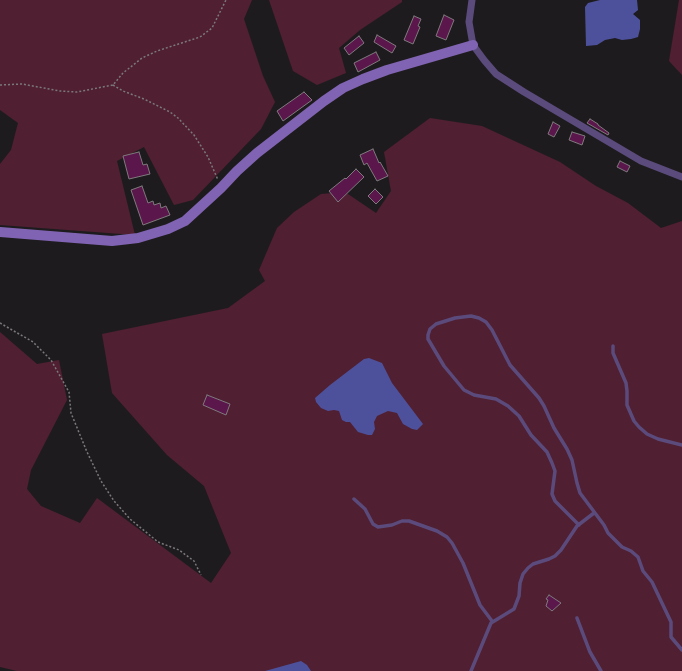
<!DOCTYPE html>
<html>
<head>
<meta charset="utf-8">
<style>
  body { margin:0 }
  canvas { display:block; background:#1e1b1e }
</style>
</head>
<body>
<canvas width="682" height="671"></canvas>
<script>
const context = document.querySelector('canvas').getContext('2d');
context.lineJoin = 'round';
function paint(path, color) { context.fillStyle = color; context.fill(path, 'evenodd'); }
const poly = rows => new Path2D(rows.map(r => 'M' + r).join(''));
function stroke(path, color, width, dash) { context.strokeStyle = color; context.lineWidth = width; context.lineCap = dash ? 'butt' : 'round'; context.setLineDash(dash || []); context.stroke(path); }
const green = poly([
  [0,0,252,0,244,19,263,76,275,102,261,129,193,200,174,205,144,147,117,161,135,235,0,225,0,164,11,150,18,123,0,110],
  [269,0,402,0,402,2,360,30,339,48,346,73,317,85,293,71],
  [679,0,682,0,682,75,669,61],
  [430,118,482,126,560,162,596,186,628,203,661,228,682,221,682,671,17,671,0,667,0,332,37,364,59,360,67,400,31,470,27,489,41,506,80,523,97,498,211,583,231,553,204,486,167,455,112,393,102,334,228,308,265,281,259,270,277,228,294,212,321,194,345,192,376,213,391,191,384,152]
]);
const water = poly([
  [600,0,637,0,638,10,633,14,640,20,640,29,638,37,631,39,622,40,615,38,605,40,597,45,586,46,585,7,588,3],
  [369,358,382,363,392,383,423,424,417,430,412,429,403,424,397,413,388,411,377,416,374,422,375,429,372,435,368,435,358,432,350,422,346,422,342,420,339,411,334,410,328,411,321,408,316,402,315,398,330,385,364,359],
  [301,661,307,665,311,671,265,671]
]);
const building = poly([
  [444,15,454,20,446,40,436,36,444,15],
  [414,16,421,19,418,26,420,27,413,44,404,40,414,16],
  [377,35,396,46,392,53,374,42,377,35],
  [359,36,364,43,349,55,344,48,359,36],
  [376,52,380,60,358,72,354,63,376,52],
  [304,92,312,100,283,121,277,111,304,92],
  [590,119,598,124,598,125,609,133,608,135,587,123,590,119],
  [553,122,560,126,554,137,548,134,553,122],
  [572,132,585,136,582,145,569,140,572,132],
  [373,149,379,163,380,162,388,176,377,181,367,163,364,165,360,155,373,149],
  [139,152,143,165,147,164,150,174,129,179,123,156,139,152],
  [620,161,630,166,627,172,617,167,620,161],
  [356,169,364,177,338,202,329,191,345,178,346,179,356,169],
  [142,186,148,203,153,201,154,205,160,203,161,208,166,206,170,215,143,225,131,190,142,186],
  [375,189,383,197,376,204,368,196,375,189],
  [207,395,230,404,226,415,203,405,207,395],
  [549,595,561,603,552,611,546,606,548,600,546,599,549,595]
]);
const path = poly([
  [0,85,22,84,60,91,77,92,113,85,123,73,142,58,157,51,200,37,212,28,226,0],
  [113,85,123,91,144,99,170,112,178,118,194,135,208,157,218,180],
  [0,323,33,342,51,360,69,392,71,413,87,452,101,481,114,501,130,519,158,542,179,550,194,561,201,575]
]);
const lane = poly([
  [613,346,613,353,626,383,627,391,627,405,634,421,639,427,647,434,658,439,682,445],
  [354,499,365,509,373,524,378,527,392,525,402,521,409,521,437,531,447,537,452,543,463,563,480,605,492,621],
  [579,525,555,501,552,494,555,471,552,463,547,452,531,435,519,416,508,406,496,399,474,395,464,390,444,366,428,339,428,335,430,329,436,324,455,318,471,316,479,318,486,322,492,330,510,365,539,398,544,406,554,428,567,449,572,460,577,483,580,493,604,525,608,533,622,547,631,551,638,557,643,571,652,582,671,622,671,637,682,650],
  [577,618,590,652,601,671],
  [471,671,491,623,514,609,519,596,520,583,523,574,528,568,533,564,549,559,555,556,561,550,577,526,594,513]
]);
const street = poly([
  [472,0,469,22,473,45,484,60,496,74,524,92,641,161,682,177]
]);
const secondary = poly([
  [0,232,112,241,138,238,168,229,185,221,221,188,237,171,257,153,324,101,343,88,363,79,387,70,473,45]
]);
paint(green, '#501f31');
paint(water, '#4d519b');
paint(building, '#5b164b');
stroke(building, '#7e7a7d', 1);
stroke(path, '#7b787b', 1.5, [2, 2]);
stroke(lane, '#5b4b7c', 3.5);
stroke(street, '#5b4b7c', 7);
stroke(secondary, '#8064b3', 10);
</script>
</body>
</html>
